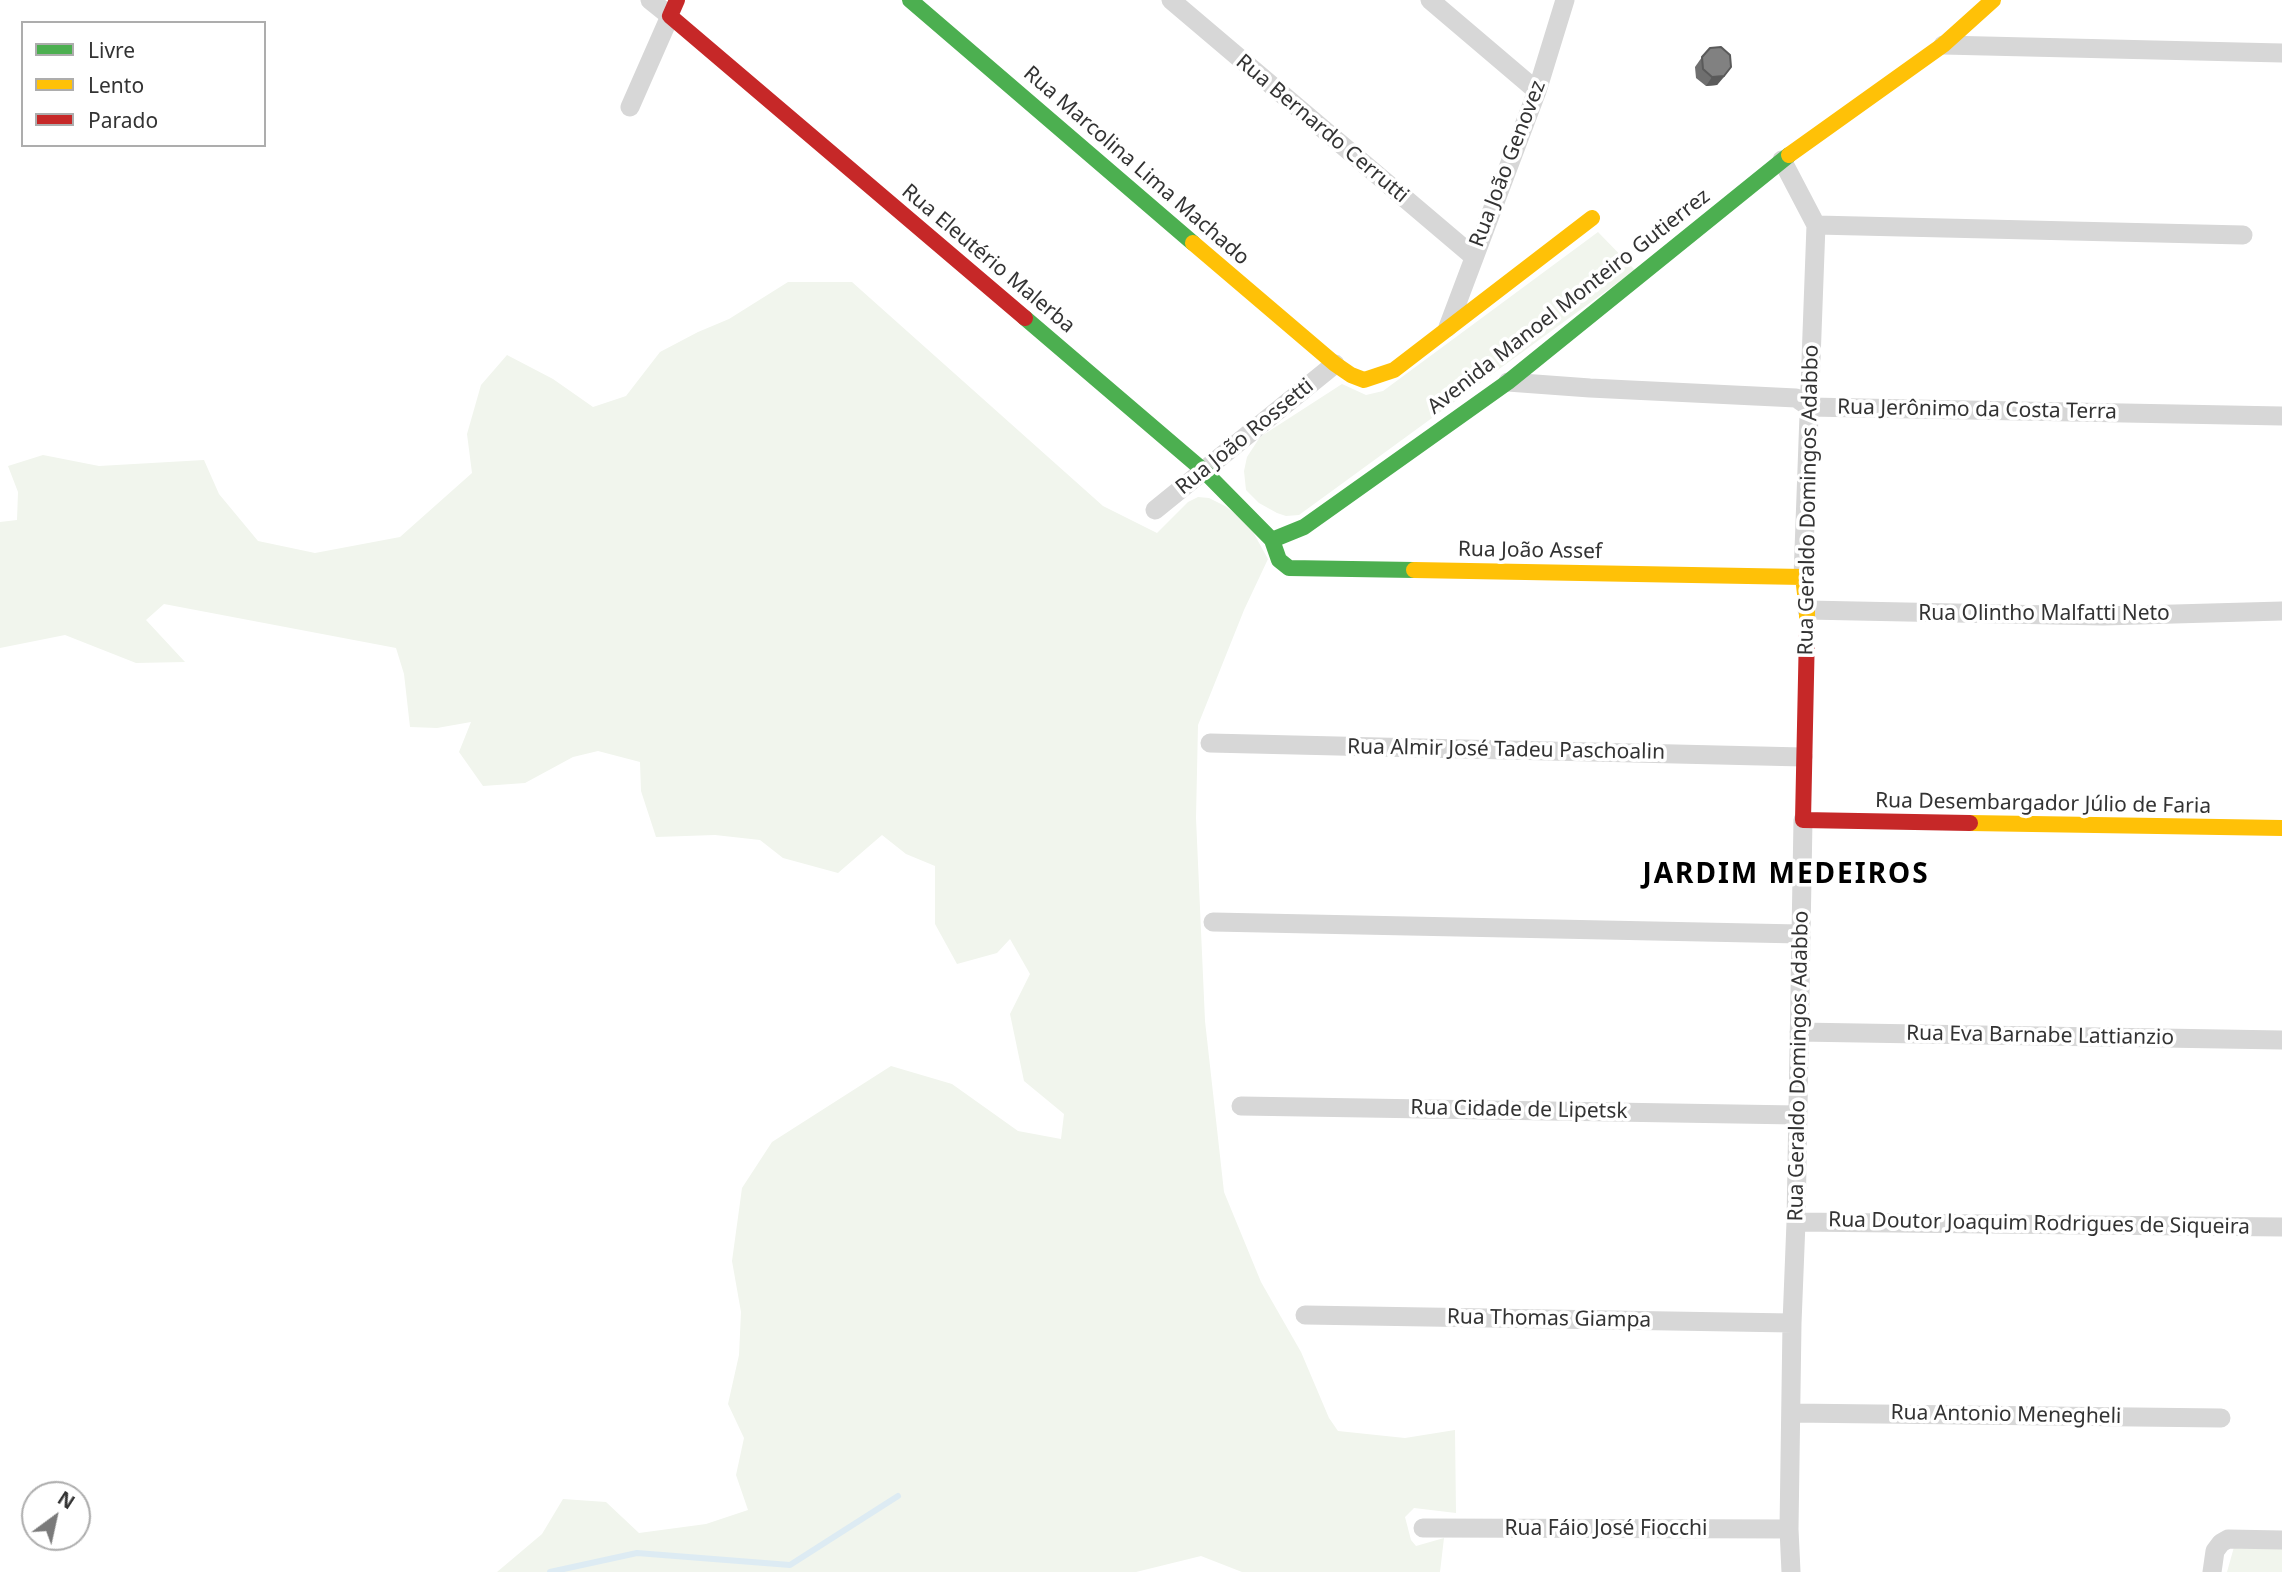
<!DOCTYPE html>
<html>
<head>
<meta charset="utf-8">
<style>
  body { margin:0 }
  #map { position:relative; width:2282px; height:1572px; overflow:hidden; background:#fff; font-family:"Noto Sans",sans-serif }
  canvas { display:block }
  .legend { position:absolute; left:21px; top:21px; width:245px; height:126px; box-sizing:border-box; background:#fff; border:2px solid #adadad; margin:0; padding:9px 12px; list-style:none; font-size:21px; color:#333 }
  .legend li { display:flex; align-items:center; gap:14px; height:35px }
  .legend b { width:35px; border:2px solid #adadad }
  .north { position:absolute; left:21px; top:1481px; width:70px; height:70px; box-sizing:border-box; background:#fff; border:2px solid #adadad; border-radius:50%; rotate:33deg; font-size:19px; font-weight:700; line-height:28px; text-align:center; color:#333 }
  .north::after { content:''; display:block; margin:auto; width:24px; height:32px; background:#7a7a7a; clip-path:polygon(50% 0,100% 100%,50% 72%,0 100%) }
</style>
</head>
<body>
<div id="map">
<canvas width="2282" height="1572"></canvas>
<ul class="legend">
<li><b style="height:9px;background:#4caf50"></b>Livre</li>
<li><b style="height:9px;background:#ffc107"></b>Lento</li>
<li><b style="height:9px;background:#c62828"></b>Parado</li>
</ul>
<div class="north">N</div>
</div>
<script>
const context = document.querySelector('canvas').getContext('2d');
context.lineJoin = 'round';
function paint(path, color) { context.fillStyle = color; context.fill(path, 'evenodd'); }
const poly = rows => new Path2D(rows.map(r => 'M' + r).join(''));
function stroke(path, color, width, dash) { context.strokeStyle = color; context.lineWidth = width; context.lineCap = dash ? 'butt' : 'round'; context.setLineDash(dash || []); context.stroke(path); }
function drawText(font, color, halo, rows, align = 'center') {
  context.font = font + ' "Noto Sans",sans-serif'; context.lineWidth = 7; context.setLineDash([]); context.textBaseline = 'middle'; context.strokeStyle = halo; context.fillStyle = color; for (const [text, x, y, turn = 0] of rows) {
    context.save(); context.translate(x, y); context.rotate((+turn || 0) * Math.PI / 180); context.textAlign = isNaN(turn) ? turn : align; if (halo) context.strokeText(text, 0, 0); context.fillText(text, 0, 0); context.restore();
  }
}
const green = poly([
  [1598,232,1635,270,1299,515,1286,516,1277,513,1259,503,1246,490,1244,471,1247,457,1260,437,1342,384,1366,395,1383,391],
  [788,282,852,282,1103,506,1157,533,1188,502,1198,497,1209,498,1225,506,1248,523,1268,559,1244,610,1198,725,1196,818,1205,1021,1224,1192,1261,1282,1301,1352,1329,1418,1338,1431,1405,1438,1455,1430,1456,1513,1414,1508,1405,1517,1411,1540,1416,1546,1444,1538,1440,1572,1242,1572,1201,1556,1136,1572,497,1572,542,1534,563,1499,606,1502,639,1533,706,1524,748,1510,736,1475,744,1438,728,1404,739,1355,741,1312,732,1261,742,1188,772,1142,891,1066,952,1084,1018,1131,1061,1139,1064,1114,1024,1081,1010,1014,1030,974,1010,939,997,953,957,964,935,924,935,866,906,854,882,835,838,873,783,858,760,840,715,835,656,837,641,791,640,762,598,751,573,757,525,783,483,786,459,752,471,722,437,728,410,727,404,674,396,648,164,604,146,620,185,662,136,663,65,635,0,648,0,522,17,520,18,492,8,466,43,455,99,466,204,460,219,494,258,541,315,553,400,537,472,473,467,434,481,385,507,355,553,379,593,407,626,396,660,352,698,332,729,319],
  [2234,1547,2282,1547,2282,1572,2227,1572]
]);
const stream = poly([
  [550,1572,637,1553,790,1565,898,1496]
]);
const street = poly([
  [1171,0,1474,257],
  [1430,0,1537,91],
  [1943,45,2282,53],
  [630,107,670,16,650,0],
  [1782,160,1816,225,1803,577],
  [1816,225,2243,235],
  [1448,327,1537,91,1565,0],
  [1508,382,1590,388,1796,398,1809,407,2282,416],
  [1155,510,1335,364],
  [1807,610,2103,616,2282,611],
  [1210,743,1803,757],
  [1213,922,1800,934],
  [1799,1032,2282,1040],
  [1241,1106,1797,1115],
  [1796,1222,2282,1227],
  [1305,1315,1792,1323],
  [1792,1413,2221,1418],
  [1423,1528,1789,1529],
  [1791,1572,1789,1529,1792,1323,1796,1222,1803,820],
  [2212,1572,2215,1551,2221,1543,2228,1539,2282,1540]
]);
const fast = poly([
  [910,0,1193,243],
  [1025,318,1204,471,1272,540,1279,560,1289,568,1414,570],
  [1272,540,1304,527,1508,382,1789,155]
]);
const slow = poly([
  [1789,155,1943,45,1993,0],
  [1193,243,1335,364,1351,375,1364,380,1394,370,1592,218],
  [1414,570,1803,577,1807,610,1807,631],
  [1970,823,2282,828]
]);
const jam = poly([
  [677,0,670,16,1025,318],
  [1807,631,1803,820,1970,823]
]);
const wall = poly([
  [1702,57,1725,76,1717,85,1706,86,1696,78,1695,67]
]);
const shadedWall = poly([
  [1731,67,1717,85,1706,86,1712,77]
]);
const building = poly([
  [1721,47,1730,55,1731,67,1724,76,1712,77,1703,69,1702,57,1710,48,1721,47]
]);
const streetNames = [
  ["Rua Bernardo Cerrutti",1322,129,40],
  ["Rua João Genovez",1508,164,-69],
  ["Rua Marcolina Lima Machado",1136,166,41],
  ["Rua Eleutério Malerba",988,259,40],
  ["Avenida Manoel Monteiro Gutierrez",1569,302,-38],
  ["Rua Jerônimo da Costa Terra",1977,410,1],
  ["Rua João Rossetti",1245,437,-39],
  ["Rua Geraldo Domingos Adabbo",1809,500,-89],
  ["Rua João Assef",1530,551,1],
  ["Rua Olintho Malfatti Neto",2044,614],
  ["Rua Almir José Tadeu Paschoalin",1506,750,1],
  ["Rua Desembargador Júlio de Faria",2043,804,1],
  ["Rua Eva Barnabe Lattianzio",2040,1036,1],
  ["Rua Geraldo Domingos Adabbo",1799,1066,-89],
  ["Rua Cidade de Lipetsk",1519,1110,1],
  ["Rua Doutor Joaquim Rodrigues de Siqueira",2039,1224,1],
  ["Rua Thomas Giampa",1549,1319,1],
  ["Rua Antonio Menegheli",2006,1415,1],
  ["Rua Fáio José Fiocchi",1606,1529]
];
const districtNames = [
  ["JARDIM MEDEIROS",1786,875]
];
paint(green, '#f1f5ed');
stroke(stream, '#ddebf3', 6);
stroke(street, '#d7d7d7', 19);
stroke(fast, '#4caf50', 16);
stroke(slow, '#ffc107', 16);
stroke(jam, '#c62828', 16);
paint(wall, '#6f6f6f');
paint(shadedWall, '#5a5a5a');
paint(building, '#818181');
stroke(building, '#5a5a5a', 2);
drawText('21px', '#333', '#fff', streetNames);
context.letterSpacing = '2px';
drawText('bold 28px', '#000', '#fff', districtNames);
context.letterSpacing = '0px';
</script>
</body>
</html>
